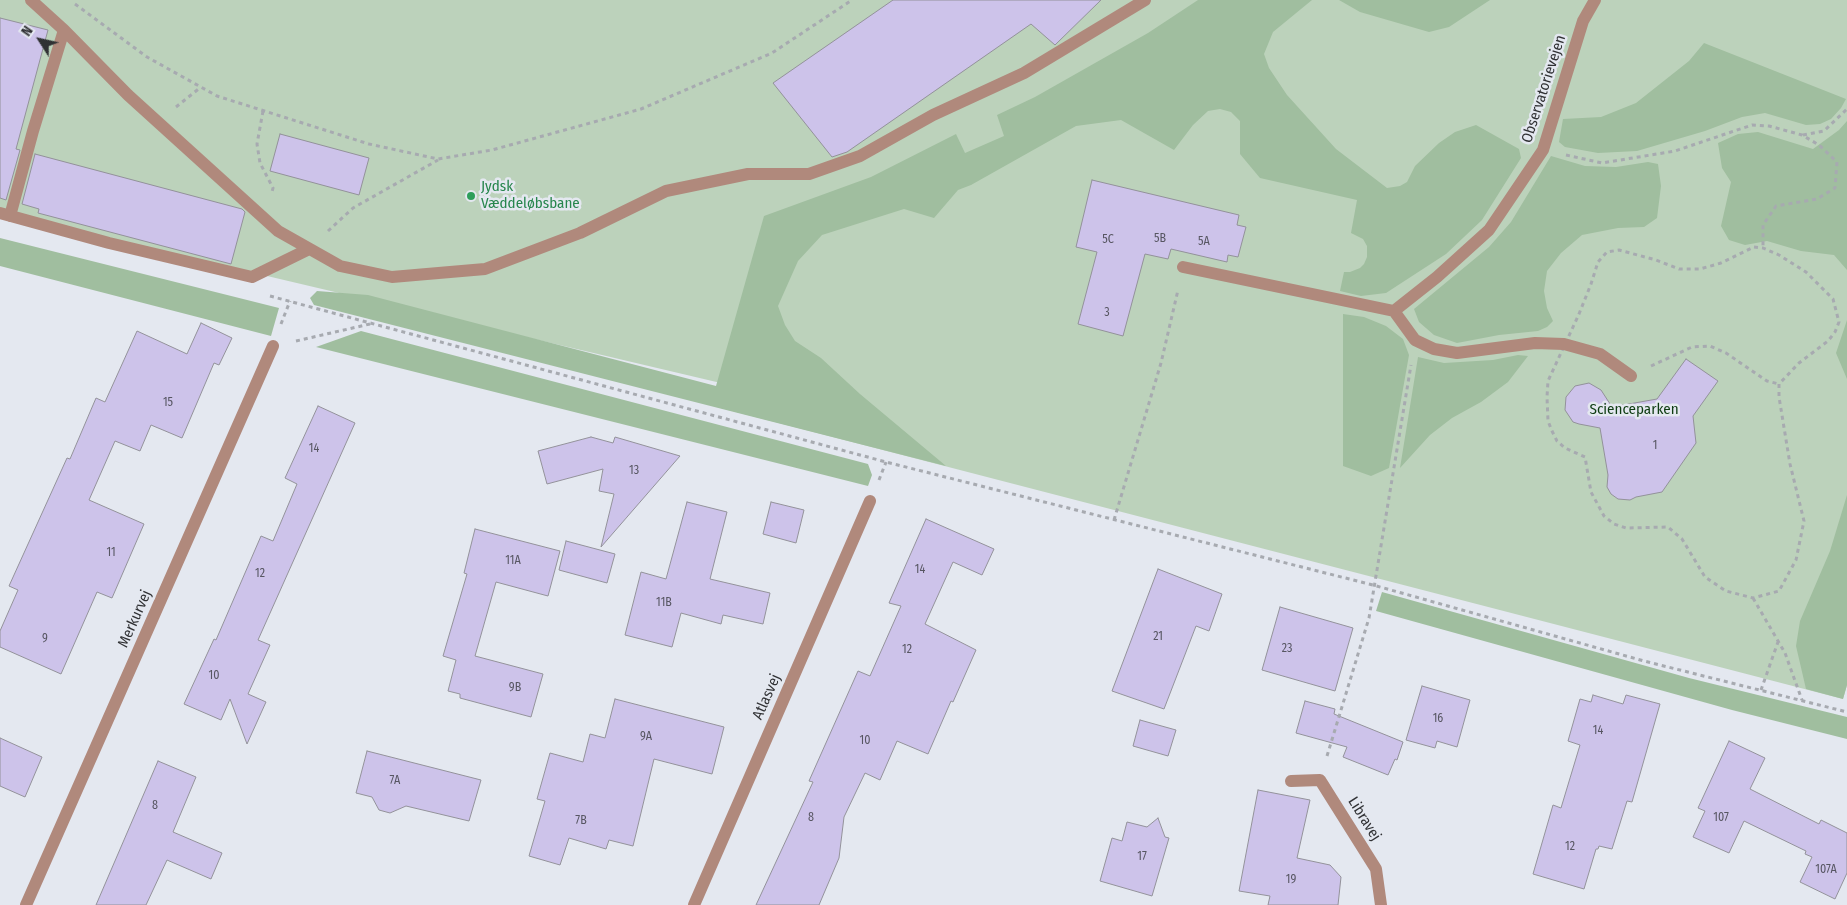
<!DOCTYPE html>
<html>
<head>
<meta charset="utf-8">
<style>
  body { margin:0 }
  #map { position:relative; width:1847px; height:905px; overflow:hidden; background:#e4e8f0; font-family:"Fira Sans Condensed",sans-serif }
  canvas { display:block }
  .north { position:absolute; left:15px; top:15px; width:50px; height:50px; -webkit-text-stroke:4px #e4e8f0; paint-order:stroke; rotate:305deg; font-size:14px; font-weight:700; line-height:20px; text-align:center; color:#303134 }
  .north::after { content:''; display:block; margin:auto; width:18px; height:22px; background:#303134; clip-path:polygon(50% 0,100% 100%,50% 72%,0 100%) }
</style>
</head>
<body>
<div id="map">
<canvas width="1847" height="905"></canvas>
<div class="north">N</div>
</div>
<script>
const context = document.querySelector('canvas').getContext('2d');
context.lineJoin = 'round';
function paint(path, color) { context.fillStyle = color; context.fill(path, 'evenodd'); }
const poly = rows => new Path2D(rows.map(r => 'M' + r).join(''));
function stroke(path, color, width, dash) { context.strokeStyle = color; context.lineWidth = width; context.lineCap = dash ? 'butt' : 'round'; context.setLineDash(dash || []); context.stroke(path); }
function drawText(font, color, halo, rows, align = 'center') {
  context.font = font + ' "Fira Sans Condensed",sans-serif'; context.lineWidth = 5; context.setLineDash([]); context.textBaseline = 'middle'; context.strokeStyle = halo; context.fillStyle = color; for (const [text, x, y, turn = 0] of rows) {
    context.save(); context.translate(x, y); context.rotate((+turn || 0) * Math.PI / 180); context.textAlign = isNaN(turn) ? turn : align; if (halo) context.strokeText(text, 0, 0); context.fillText(text, 0, 0); context.restore();
  }
}
const green = poly([
  [0,0,1847,0,1847,685,1843,699,717,407,725,384,0,213]
]);
const forest = poly([
  [1198,0,1312,0,1273,32,1264,54,1269,68,1287,95,1336,149,1387,188,1400,186,1407,182,1415,166,1439,143,1455,132,1476,125,1519,149,1521,158,1482,220,1446,254,1386,293,1361,296,1340,291,1344,272,1350,272,1360,268,1364,264,1367,257,1367,246,1363,239,1351,233,1357,200,1260,178,1240,154,1240,121,1231,112,1220,109,1208,111,1193,125,1174,150,1121,120,1076,126,971,185,958,190,934,218,904,209,822,235,798,261,778,306,785,325,795,341,821,358,860,394,946,466,314,305,310,298,317,291,368,295,716,386,764,216,871,177,956,134,965,153,1004,136,997,115,1035,97,1148,33],
  [1339,0,1490,0,1449,27,1429,32,1360,12],
  [1704,43,1846,99,1841,108,1831,119,1820,124,1806,125,1765,113,1742,117,1705,131,1637,151,1598,153,1565,147,1559,142,1563,119,1601,117,1636,103,1689,61],
  [1847,121,1847,270,1834,255,1801,251,1767,241,1745,245,1729,240,1721,226,1731,182,1722,168,1718,143,1738,134,1758,132,1813,149,1839,130],
  [1551,156,1585,166,1616,167,1648,162,1658,164,1661,186,1657,218,1644,227,1618,228,1582,235,1561,253,1547,271,1544,291,1547,308,1553,321,1547,327,1538,331,1499,335,1457,343,1434,335,1419,322,1414,309,1489,247,1511,222],
  [0,238,279,308,271,336,0,266],
  [1343,314,1364,317,1386,326,1403,339,1409,355,1389,468,1371,476,1343,466],
  [1847,320,1847,379,1836,353],
  [361,331,868,464,872,475,868,486,316,347],
  [1518,355,1528,356,1508,382,1481,402,1452,418,1430,435,1400,468,1418,357,1444,363,1493,360],
  [1847,495,1847,685,1843,699,1806,689,1796,646,1800,621,1830,551],
  [1382,592,1689,678,1847,717,1847,739,1732,710,1376,611]
]);
const building = poly([
  [893,0,1101,0,1055,45,1031,24,847,152,832,157,773,83,893,0],
  [0,18,48,30,16,149,20,150,6,200,0,198,0,18],
  [280,134,369,158,359,195,270,171,280,134],
  [35,154,242,209,245,212,231,264,38,213,39,209,22,204,35,154],
  [1092,180,1239,215,1237,225,1246,227,1238,257,1228,255,1227,262,1171,249,1168,259,1145,254,1123,336,1078,324,1097,252,1076,247,1092,180],
  [201,323,232,338,219,365,214,363,182,438,151,425,140,451,115,441,89,500,144,524,112,598,97,592,61,674,0,647,0,631,18,590,9,586,67,458,70,459,96,398,105,402,137,331,187,354,201,323],
  [1686,359,1718,381,1693,416,1696,443,1662,492,1636,497,1630,500,1618,499,1611,494,1607,487,1608,475,1600,428,1579,424,1573,422,1565,410,1566,397,1575,386,1589,383,1601,390,1612,407,1657,399,1686,359],
  [318,406,355,423,258,640,270,645,248,694,266,702,247,744,230,699,221,720,184,704,214,639,216,640,261,536,273,541,297,484,285,478,318,406],
  [591,437,613,443,615,437,680,456,601,547,614,494,599,491,603,469,547,484,538,451,591,437],
  [687,502,727,512,710,579,770,593,763,624,723,615,721,624,681,613,672,647,625,635,641,572,666,579,687,502],
  [771,502,804,510,796,543,763,534,771,502],
  [926,519,994,549,982,575,953,562,925,624,976,650,953,702,951,701,928,754,897,741,880,780,865,773,844,817,839,858,819,905,756,905,813,782,809,781,858,671,870,676,901,606,889,603,926,519],
  [475,529,560,551,548,596,496,582,475,656,543,674,531,717,460,698,460,694,448,691,456,660,443,656,467,574,464,573,475,529],
  [566,541,615,554,607,583,559,570,566,541],
  [1158,569,1222,594,1209,631,1196,626,1164,709,1112,691,1158,569],
  [1280,607,1353,628,1335,691,1262,670,1280,607],
  [1422,686,1470,700,1457,747,1437,741,1435,748,1406,740,1422,686],
  [1593,695,1623,704,1626,695,1660,704,1632,802,1627,801,1612,849,1599,846,1598,849,1596,849,1584,889,1533,874,1553,805,1561,808,1580,745,1568,741,1580,699,1591,702,1593,695],
  [615,699,724,727,712,774,654,759,633,846,609,840,606,849,569,838,560,865,529,856,545,801,537,799,550,753,583,762,590,734,605,738,615,699],
  [1305,701,1335,709,1334,714,1403,742,1397,760,1395,759,1388,775,1343,757,1347,747,1296,733,1305,701],
  [1140,720,1176,730,1168,756,1133,746,1140,720],
  [0,738,42,757,25,797,0,786,0,738],
  [1729,741,1765,758,1750,789,1819,824,1821,820,1847,833,1847,873,1835,899,1800,882,1812,857,1805,854,1806,851,1744,821,1729,853,1693,837,1705,811,1698,808,1729,741],
  [367,751,481,780,469,821,406,806,390,813,379,810,372,797,356,793,367,751],
  [158,761,196,777,173,832,222,853,211,879,167,860,146,905,96,905,158,761],
  [1258,790,1310,800,1297,858,1330,865,1341,877,1338,905,1268,905,1270,896,1239,891,1258,790],
  [1158,818,1165,837,1169,838,1152,896,1100,881,1112,838,1122,841,1127,822,1147,827,1158,818]
]);
const path = poly([
  [75,4,147,57,217,96,369,144,438,159,492,150,641,109,772,53,852,0],
  [176,107,201,87],
  [263,111,257,144,260,163,273,188,272,192],
  [1803,135,1824,131,1847,109],
  [1566,155,1602,163,1675,151,1752,125,1769,126,1802,135,1819,145,1837,162,1835,188,1817,199,1776,206,1763,225,1763,248],
  [328,231,353,208,438,160],
  [1754,247,1763,248,1779,255,1806,272,1833,299,1839,322,1835,332,1828,341,1799,363,1779,384,1779,397,1790,464,1804,521,1796,560,1779,591,1753,598,1726,591,1705,577,1682,539,1668,527,1626,528,1614,524,1604,516,1591,492,1585,457,1565,448,1557,441,1552,431,1548,421,1547,397,1548,381,1579,314,1591,284,1598,262,1607,252,1619,250,1656,260,1679,269,1700,269,1721,263,1754,247],
  [270,296,886,462,1373,585,1644,661,1847,712],
  [281,324,290,301],
  [296,341,370,324],
  [1651,366,1692,347,1710,346,1726,353,1767,381,1779,384],
  [879,480,886,462],
  [1114,520,1161,363,1178,290],
  [1753,598,1785,653,1802,700],
  [1761,690,1778,642],
  [1327,756,1369,618,1411,365]
]);
const minor = poly([
  [31,0,64,30,128,95,278,231,340,266,392,277,485,269,580,233,666,191,748,174,809,174,860,156,933,115,1024,73,1145,0],
  [0,213,109,243,252,277,309,249],
  [10,216,33,131,64,30],
  [1183,267,1394,311,1437,277,1489,230,1543,150,1583,21,1595,0],
  [1394,311,1415,340,1434,349,1457,353,1535,343,1564,344,1600,354,1631,376],
  [1291,781,1320,780,1376,869,1381,905],
  [26,905,273,346],
  [694,905,870,501]
]);
const markers = [
  [471,196,5,"#2e9e5b"]
];
const numberNames = [
  ["5B",1160,239],
  ["5C",1108,240],
  ["5A",1204,242],
  ["3",1107,313],
  ["15",168,403],
  ["1",1655,446],
  ["14",314,449],
  ["13",634,471],
  ["11",111,553],
  ["11A",513,561],
  ["14",920,570],
  ["12",260,574],
  ["11B",664,603],
  ["21",1158,637],
  ["9",45,639],
  ["23",1287,649],
  ["12",907,650],
  ["10",214,676],
  ["9B",515,688],
  ["16",1438,719],
  ["14",1598,731],
  ["9A",646,737],
  ["10",865,741],
  ["7A",395,781],
  ["8",155,806],
  ["8",811,818],
  ["107",1721,818],
  ["7B",581,821],
  ["12",1570,847],
  ["17",1142,857],
  ["107A",1826,870],
  ["19",1291,880]
];
const streetNames = [
  ["Observatorievejen",1544,89,-72],
  ["Merkurvej",135,619,-66],
  ["Atlasvej",767,697,-66],
  ["Libravej",1364,819,58]
];
const leisureNames = [
  ["Jydsk",481,187],
  ["Væddeløbsbane",481,204]
];
const parkNames = [
  ["Scienceparken",1634,410]
];
paint(green, '#bcd2bb');
paint(forest, '#a0be9f');
paint(building, '#cdc3ea');
stroke(building, '#93929a', 1);
stroke(path, '#a7aab0', 3, [4, 4]);
stroke(minor, '#b0897c', 12);
for (const [x, y, r, color] of markers) { const dot = new Path2D(); dot.arc(x, y, r, 0, 2 * Math.PI); context.fillStyle = color; context.fill(dot); stroke(dot, '#e4e8f0', 2); }
drawText('12px', '#575662', null, numberNames);
drawText('15px', '#303134', '#e4e8f0', streetNames);
drawText('15px', '#27864d', '#e4e8f0', leisureNames, 'left');
drawText('15px', '#0e3c12', '#e4e8f0', parkNames);
</script>
</body>
</html>
